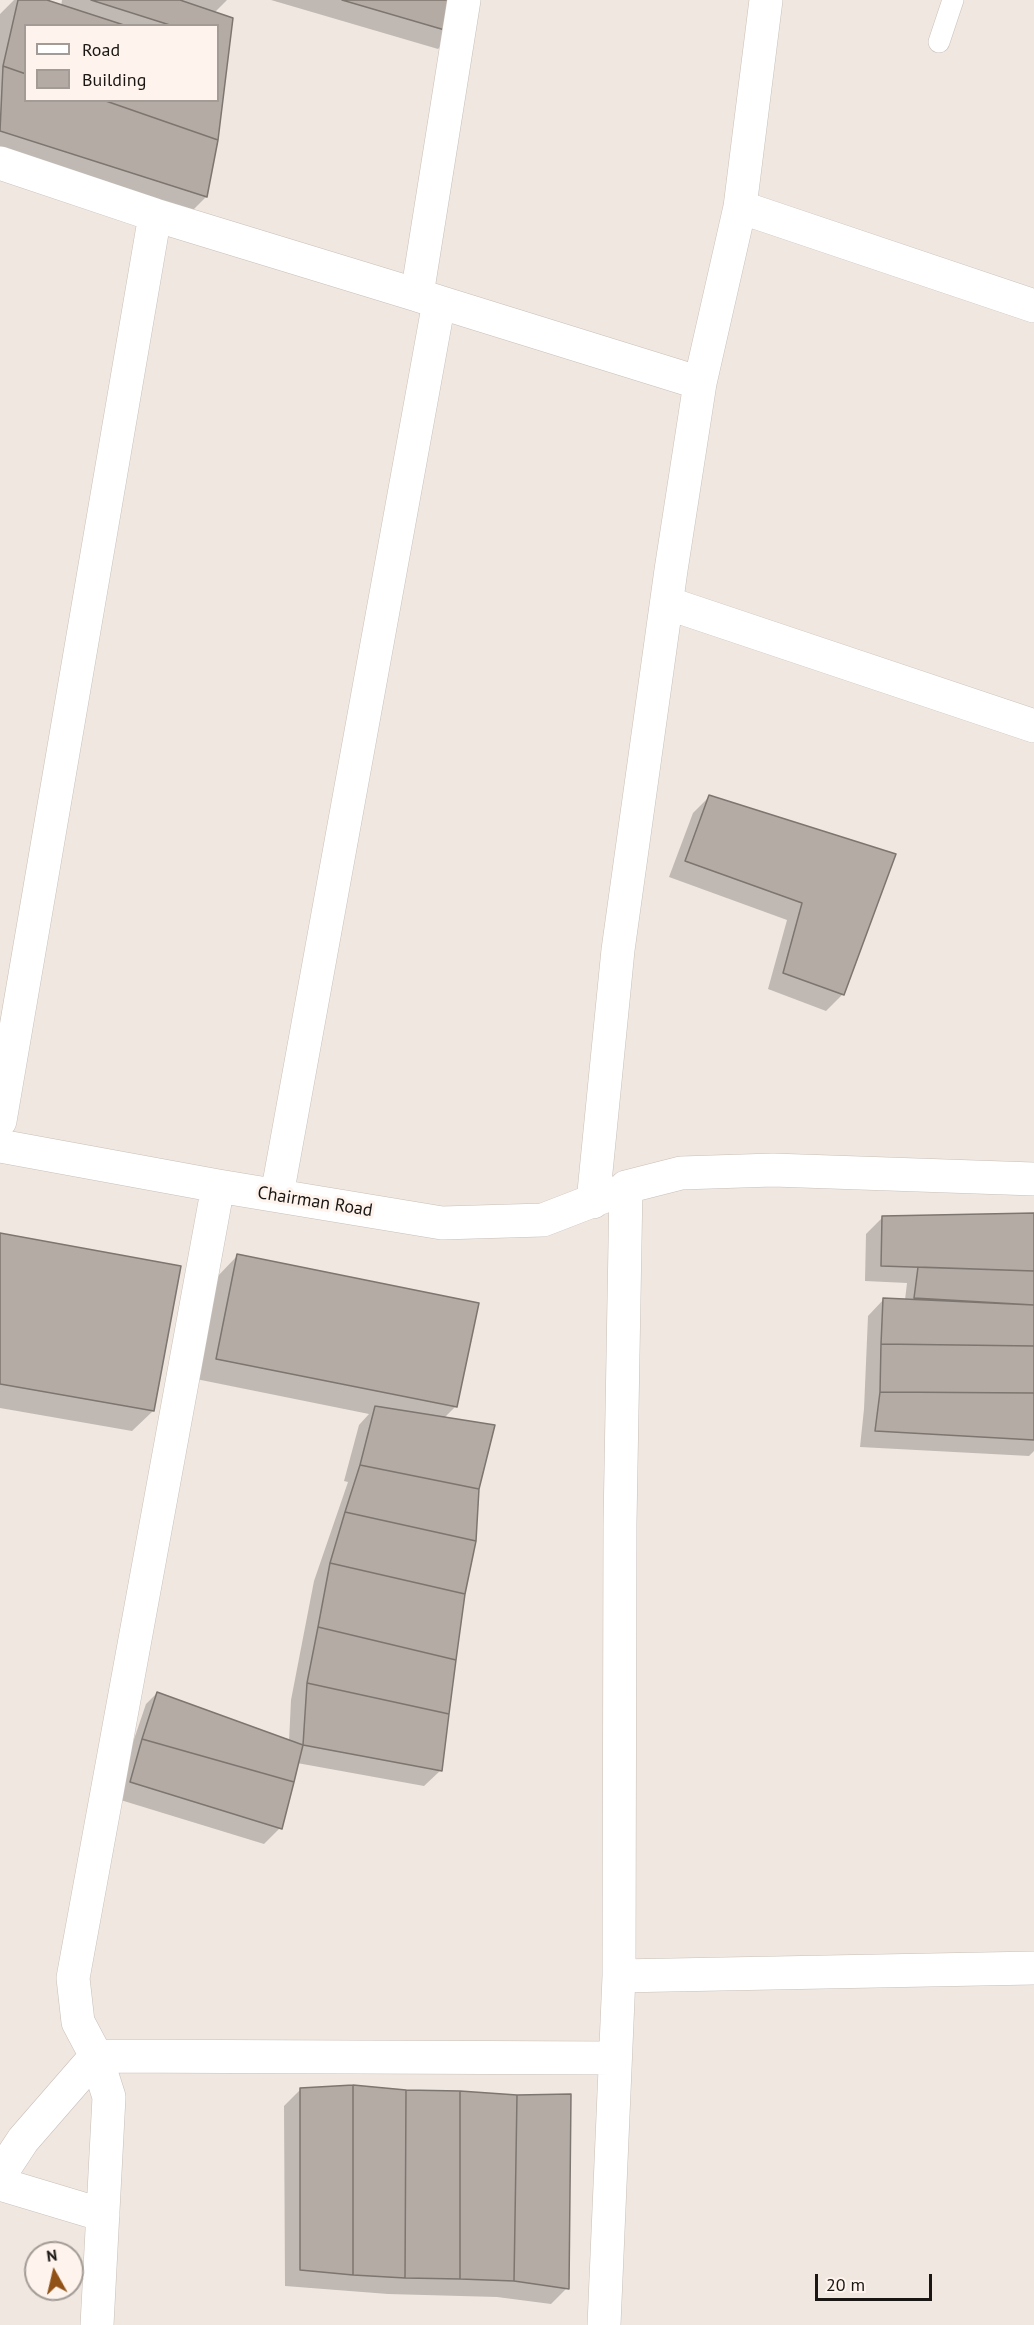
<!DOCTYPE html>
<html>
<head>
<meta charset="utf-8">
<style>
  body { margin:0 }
  #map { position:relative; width:1034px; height:2325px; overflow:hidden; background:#f0e7e0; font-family:"PT Sans",sans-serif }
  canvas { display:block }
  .legend { position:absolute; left:24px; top:24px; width:195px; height:78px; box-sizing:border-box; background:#fef4ed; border:2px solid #a29b96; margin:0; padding:8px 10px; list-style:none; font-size:18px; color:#191613 }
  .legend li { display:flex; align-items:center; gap:12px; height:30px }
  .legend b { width:30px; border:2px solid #a29b96 }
  .north { position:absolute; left:24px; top:2241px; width:60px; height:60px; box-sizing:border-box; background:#fef4ed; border:2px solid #a29b96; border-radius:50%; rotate:352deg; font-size:16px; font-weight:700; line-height:24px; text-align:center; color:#191613 }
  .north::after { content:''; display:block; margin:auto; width:21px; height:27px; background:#915218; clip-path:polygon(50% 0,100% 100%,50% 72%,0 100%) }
  .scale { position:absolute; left:815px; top:2274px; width:117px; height:27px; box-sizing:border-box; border:3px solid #191613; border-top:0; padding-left:8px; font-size:18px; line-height:21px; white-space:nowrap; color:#191613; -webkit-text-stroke:4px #fef4ed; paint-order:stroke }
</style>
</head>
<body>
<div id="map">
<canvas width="1034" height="2325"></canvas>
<ul class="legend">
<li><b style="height:8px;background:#fff"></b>Road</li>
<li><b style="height:16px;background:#b4aba5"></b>Building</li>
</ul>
<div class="north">N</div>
<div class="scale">20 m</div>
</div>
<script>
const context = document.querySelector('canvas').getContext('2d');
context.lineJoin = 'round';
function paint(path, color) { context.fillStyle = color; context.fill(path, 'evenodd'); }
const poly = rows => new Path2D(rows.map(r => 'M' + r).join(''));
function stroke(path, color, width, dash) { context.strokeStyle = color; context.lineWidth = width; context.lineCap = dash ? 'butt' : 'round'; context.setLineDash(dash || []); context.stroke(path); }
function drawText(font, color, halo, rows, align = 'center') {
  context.font = font + ' "PT Sans",sans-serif'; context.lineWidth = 6; context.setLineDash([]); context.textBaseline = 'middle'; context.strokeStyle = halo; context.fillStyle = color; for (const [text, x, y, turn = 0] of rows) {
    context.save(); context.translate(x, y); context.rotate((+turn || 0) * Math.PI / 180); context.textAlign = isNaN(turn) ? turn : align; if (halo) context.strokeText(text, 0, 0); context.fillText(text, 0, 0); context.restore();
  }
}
const shadow = poly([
  [14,0,42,0,61,6,62,0,227,0,214,13,231,19,216,140,206,197,190,213,0,152,0,14],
  [26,26,218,26,218,100,26,100],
  [271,0,455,0,454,33,438,49],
  [709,797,894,855,843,994,826,1011,768,989,787,920,669,877,693,813],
  [1034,1215,1034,1451,1029,1456,860,1447,864,1409,868,1316,884,1299,905,1300,907,1283,865,1281,866,1234,883,1217],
  [0,1235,153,1411,132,1431,0,1408],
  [237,1256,456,1406,444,1418,478,1490,441,1770,424,1786,297,1763,280,1828,264,1844,114,1798,146,1704,157,1693,289,1742,291,1700,314,1581,348,1482,344,1481,359,1425,369,1414,196,1379,217,1277],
  [300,2090,567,2288,551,2304,497,2297,388,2294,285,2286,284,2106]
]);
const building = poly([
  [18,0,47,0,127,26,26,26,26,74,3,66,18,0],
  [91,0,180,0,233,18,218,140,103,100,218,100,218,26,173,26,91,0],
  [342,0,456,0,455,33,342,0],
  [3,66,26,74,26,100,103,100,218,140,207,197,0,131,3,66],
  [709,795,896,854,844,995,783,973,802,903,685,861,709,795],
  [1034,1213,1034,1271,881,1266,882,1216,1034,1213],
  [0,1233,181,1266,154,1411,0,1384,0,1233],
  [237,1254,479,1303,457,1407,216,1359,237,1254],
  [918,1267,1034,1271,1034,1305,914,1298,918,1267],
  [883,1298,1034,1305,1034,1346,881,1344,883,1298],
  [881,1344,1034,1346,1034,1393,880,1392,881,1344],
  [880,1392,1034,1393,1034,1440,875,1431,880,1392],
  [375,1406,495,1425,479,1489,360,1465,375,1406],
  [360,1465,479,1489,476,1541,345,1512,360,1465],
  [345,1512,476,1541,465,1594,330,1563,345,1512],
  [330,1563,465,1594,456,1660,318,1627,330,1563],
  [318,1627,456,1660,449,1714,307,1683,318,1627],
  [307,1683,449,1714,442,1771,303,1745,307,1683],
  [157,1692,303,1745,294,1782,142,1739,157,1692],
  [142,1739,294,1782,282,1829,130,1782,142,1739],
  [353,2085,353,2275,300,2270,300,2088,353,2085],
  [353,2085,406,2090,405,2278,353,2275,353,2085],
  [406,2090,460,2091,460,2279,405,2278,406,2090],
  [460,2091,517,2095,514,2281,460,2279,460,2091],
  [571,2094,569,2289,514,2281,517,2095,571,2094]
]);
const lane = poly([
  [939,42,953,0]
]);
const street = poly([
  [0,163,155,215,417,295,464,0],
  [740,207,1034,306],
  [439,302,700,383],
  [667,603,1034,726],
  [0,1121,155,215],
  [0,1146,218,1186,442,1223,543,1220,613,1193],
  [277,1195,439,302,417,295],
  [593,1202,618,950,671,570,700,383,740,207,766,0],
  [619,1976,1034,1968],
  [0,2175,23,2140,96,2056,615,2058],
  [0,2184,103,2215],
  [97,2325,109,2097,96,2056,78,2022,73,1978,218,1186],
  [604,2325,619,1976,620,1523,626,1187,681,1173,773,1170,1034,1179]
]);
const streetNames = [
  ["Chairman Road",315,1202,9]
];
paint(shadow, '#0003');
paint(building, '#b4aba5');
stroke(building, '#7d756f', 1.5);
stroke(lane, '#c8bfb8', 22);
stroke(street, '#c8bfb8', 34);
stroke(lane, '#fff', 21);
stroke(street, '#fff', 33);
drawText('18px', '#191613', '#fef4ed', streetNames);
</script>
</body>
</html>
